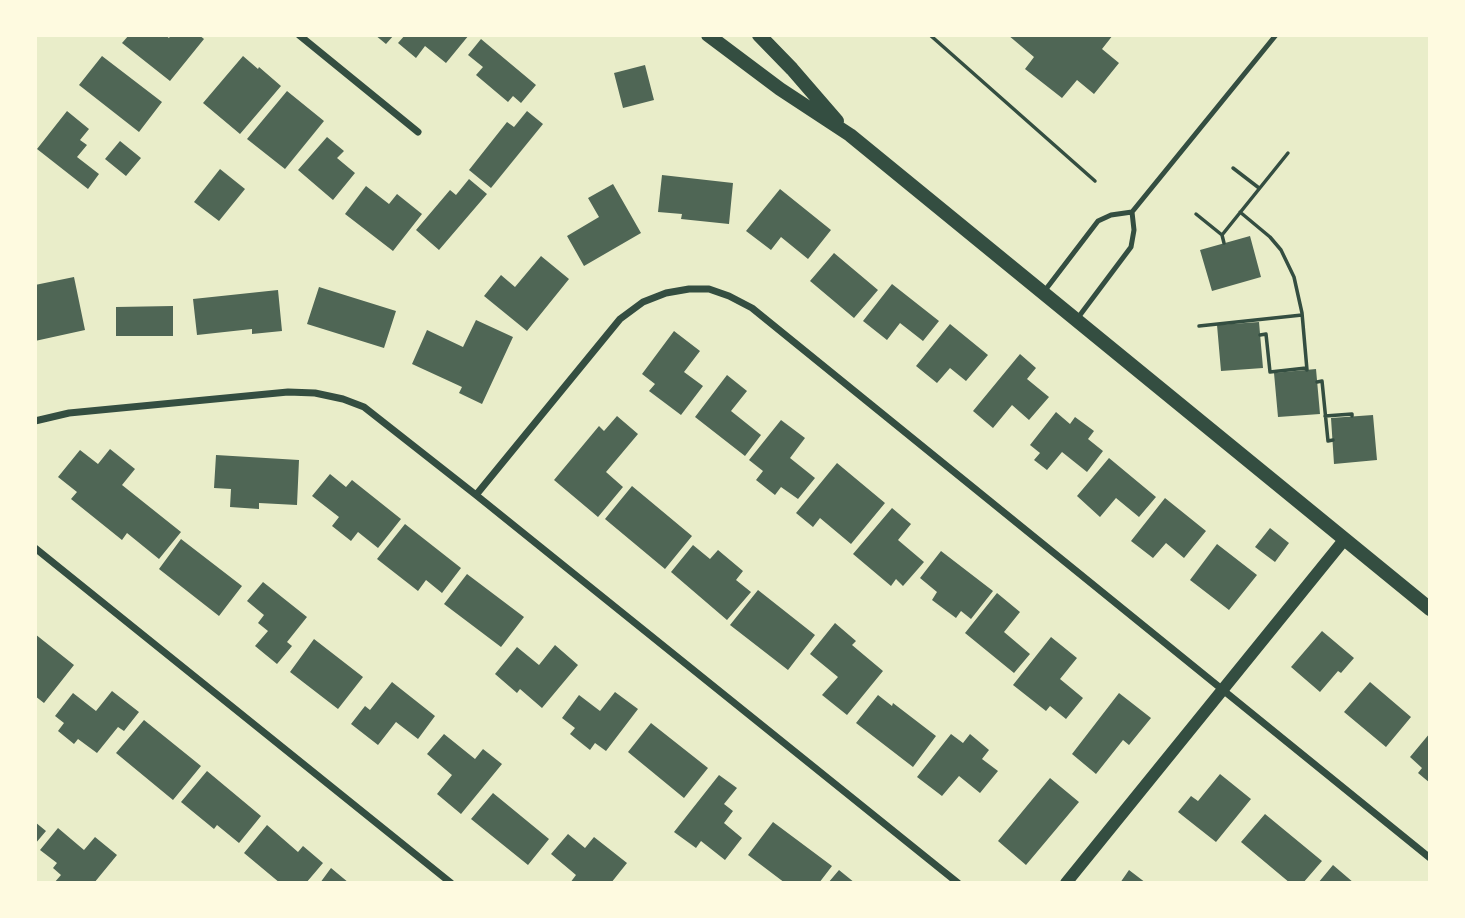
<!DOCTYPE html>
<html>
<head>
<meta charset="utf-8">
<style>
  body { margin:0 }
  #map { position:relative; width:1465px; height:918px; overflow:hidden; background:#e9edc9; font-family:"Exo 2",sans-serif }
  canvas { display:block }
  .frame { position:absolute; inset:0; border:37px solid #fefae0; pointer-events:none }
</style>
</head>
<body>
<div id="map">
<canvas width="1465" height="918"></canvas>
<div class="frame"></div>
</div>
<script>
const context = document.querySelector('canvas').getContext('2d');
context.lineJoin = 'round';
function paint(path, color) { context.fillStyle = color; context.fill(path, 'evenodd'); }
const poly = rows => new Path2D(rows.map(r => 'M' + r).join(''));
function stroke(path, color, width, dash) { context.strokeStyle = color; context.lineWidth = width; context.lineCap = dash ? 'butt' : 'round'; context.setLineDash(dash || []); context.stroke(path); }
const building = poly([
  [129,35,165,35,169,38,171,35,199,35,204,39,170,81,122,43],
  [375,35,394,35,386,44],
  [405,35,469,35,446,63,425,46,416,58,398,43],
  [1008,35,1113,35,1102,49,1119,63,1094,94,1077,80,1062,98,1025,69,1034,57],
  [481,39,536,85,521,103,513,96,508,102,476,75,483,67,468,55],
  [102,56,162,102,139,132,79,85],
  [243,56,258,69,259,67,281,86,240,134,203,103],
  [645,65,654,100,623,108,614,73],
  [287,91,324,121,285,169,247,139],
  [67,111,89,129,80,140,87,145,77,157,99,174,88,189,37,149],
  [527,111,543,124,491,188,469,170,507,122,514,127],
  [327,137,344,151,337,158,355,173,333,200,298,170],
  [120,141,141,158,126,176,105,159],
  [220,169,245,189,219,221,194,202],
  [662,175,733,183,729,224,681,219,682,214,658,212],
  [469,179,487,194,439,250,416,230,450,190,456,195],
  [613,184,641,233,584,266,567,236,599,217,588,198],
  [366,186,389,204,397,194,422,214,393,251,345,214],
  [780,189,831,230,808,259,781,237,771,250,746,231],
  [1250,236,1261,277,1212,291,1200,250],
  [834,253,878,290,854,318,810,281],
  [541,256,569,279,527,331,484,296,501,275,515,287],
  [74,277,85,330,35,341,35,285],
  [892,284,939,321,923,341,900,323,887,340,863,321],
  [319,287,396,311,384,348,307,324],
  [278,290,282,331,252,334,252,329,197,335,193,299],
  [173,306,173,336,116,336,116,307],
  [476,320,513,337,482,404,459,393,462,387,412,364,427,330,463,347],
  [1259,322,1263,368,1221,371,1217,325],
  [950,324,988,355,966,381,950,368,937,383,916,366],
  [674,331,700,351,684,372,703,386,681,415,649,391,655,384,642,374],
  [1020,354,1036,368,1027,379,1049,397,1029,420,1012,405,993,428,973,411],
  [1316,369,1320,414,1278,417,1274,373],
  [727,375,747,391,731,411,761,435,745,456,695,417],
  [1056,412,1070,424,1075,417,1094,431,1088,439,1103,451,1087,472,1062,452,1047,470,1034,460,1040,453,1030,445],
  [1373,415,1377,460,1334,464,1331,418],
  [617,416,638,434,606,472,623,487,598,517,554,480,599,426,604,431],
  [781,420,805,438,790,458,815,478,798,499,781,487,775,495,756,480,763,471,749,460],
  [110,449,135,469,122,485,181,532,159,559,127,533,122,540,71,499,77,492,58,477,80,450,98,464],
  [216,455,299,460,297,505,259,503,259,509,230,507,231,489,214,488],
  [1109,458,1156,497,1139,517,1116,498,1100,517,1077,496],
  [837,463,885,503,851,544,820,518,813,527,796,513],
  [330,474,346,487,352,480,401,519,378,548,358,532,351,541,332,526,339,517,312,496],
  [632,486,692,536,665,569,605,519],
  [1165,498,1206,531,1184,558,1166,543,1153,558,1131,541],
  [892,508,911,524,898,540,924,562,903,586,896,579,891,586,853,554],
  [405,524,461,568,442,593,426,580,418,591,377,559],
  [1270,528,1289,543,1275,562,1255,547],
  [181,539,242,586,219,616,159,569],
  [1217,544,1257,575,1229,610,1190,580],
  [693,545,710,559,718,550,743,571,736,580,751,592,727,620,671,572],
  [941,551,993,591,971,619,961,611,956,618,932,600,937,592,920,578],
  [467,574,524,617,501,647,444,604],
  [263,582,307,617,287,642,292,646,277,664,255,646,268,631,258,623,264,615,247,601],
  [758,590,815,635,788,670,730,625],
  [997,593,1020,612,1004,632,1030,654,1014,673,965,633],
  [835,623,856,641,852,645,883,671,847,715,822,695,838,677,810,654],
  [1322,631,1354,658,1341,673,1338,671,1320,692,1291,667],
  [35,634,74,665,44,703,35,696],
  [1051,637,1077,658,1060,679,1083,698,1066,719,1050,706,1046,711,1013,685],
  [314,639,363,677,338,709,290,672],
  [555,645,578,665,542,708,520,689,517,693,495,674,517,647,539,665],
  [392,682,435,716,418,739,396,722,378,745,351,724,365,706,370,710],
  [1370,682,1411,717,1386,747,1344,712],
  [112,691,139,712,124,731,118,727,97,753,78,739,74,744,58,731,64,723,55,716,73,693,96,711],
  [615,692,638,709,606,751,595,743,590,750,570,734,575,728,562,718,579,695,600,711],
  [1119,693,1151,718,1129,745,1123,740,1096,774,1072,754],
  [878,695,892,706,893,703,936,736,913,767,856,723],
  [144,720,201,766,173,800,116,753],
  [651,723,708,768,684,798,628,752],
  [1430,733,1430,783,1418,773,1422,768,1410,757],
  [444,734,475,759,483,749,502,764,461,814,437,794,452,775,427,754],
  [951,734,963,743,970,734,989,750,982,759,998,771,980,793,959,776,942,796,917,777],
  [207,771,261,816,239,843,217,825,214,829,181,802],
  [1220,774,1251,799,1216,842,1178,812,1191,796,1198,801],
  [719,775,737,788,724,804,733,811,724,823,742,838,725,860,701,841,696,848,674,832],
  [1050,778,1079,802,1026,865,998,841],
  [493,793,549,839,528,865,471,819],
  [1265,814,1322,861,1303,883,1290,883,1241,842],
  [35,822,46,831,35,844],
  [773,822,832,866,819,883,785,883,748,855],
  [267,825,298,852,303,846,323,863,306,883,280,883,244,853],
  [58,828,84,850,95,837,117,855,94,883,54,883,61,875,53,868,57,863,40,850],
  [568,834,585,848,594,837,627,863,611,883,570,883,576,875,551,854],
  [1333,865,1354,883,1318,883],
  [331,868,349,883,320,883],
  [839,870,855,883,828,883],
  [1129,870,1146,883,1120,883]
]);
const path = poly([
  [930,35,1095,181],
  [1233,168,1259,188],
  [1240,212,1270,237,1281,250,1294,277,1302,313,1307,370],
  [1196,214,1222,235,1224,243],
  [1222,235,1288,153],
  [1199,326,1302,315],
  [1260,335,1266,334,1270,372,1306,368],
  [1317,382,1322,381,1328,441,1333,440],
  [1325,416,1352,414,1352,416]
]);
const service = poly([
  [1043,293,1098,221,1111,215,1132,212,1276,35],
  [1077,319,1131,247,1134,230,1132,212]
]);
const minor = poly([
  [299,35,418,132],
  [35,421,69,413,288,392,315,393,343,399,364,407,476,495,958,883],
  [476,495,620,319,643,302,666,293,689,289,709,289,729,296,752,308,1430,858],
  [35,548,451,883]
]);
const tertiary = poly([
  [1066,883,1344,540]
]);
const secondary = poly([
  [708,35,780,89,850,135,1430,609],
  [759,35,792,69,837,121]
]);
paint(building, '#4f6655');
stroke(path, '#344e41', 3.5);
stroke(service, '#344e41', 5);
stroke(minor, '#344e41', 7);
stroke(tertiary, '#344e41', 12);
stroke(secondary, '#344e41', 14);
</script>
</body>
</html>
